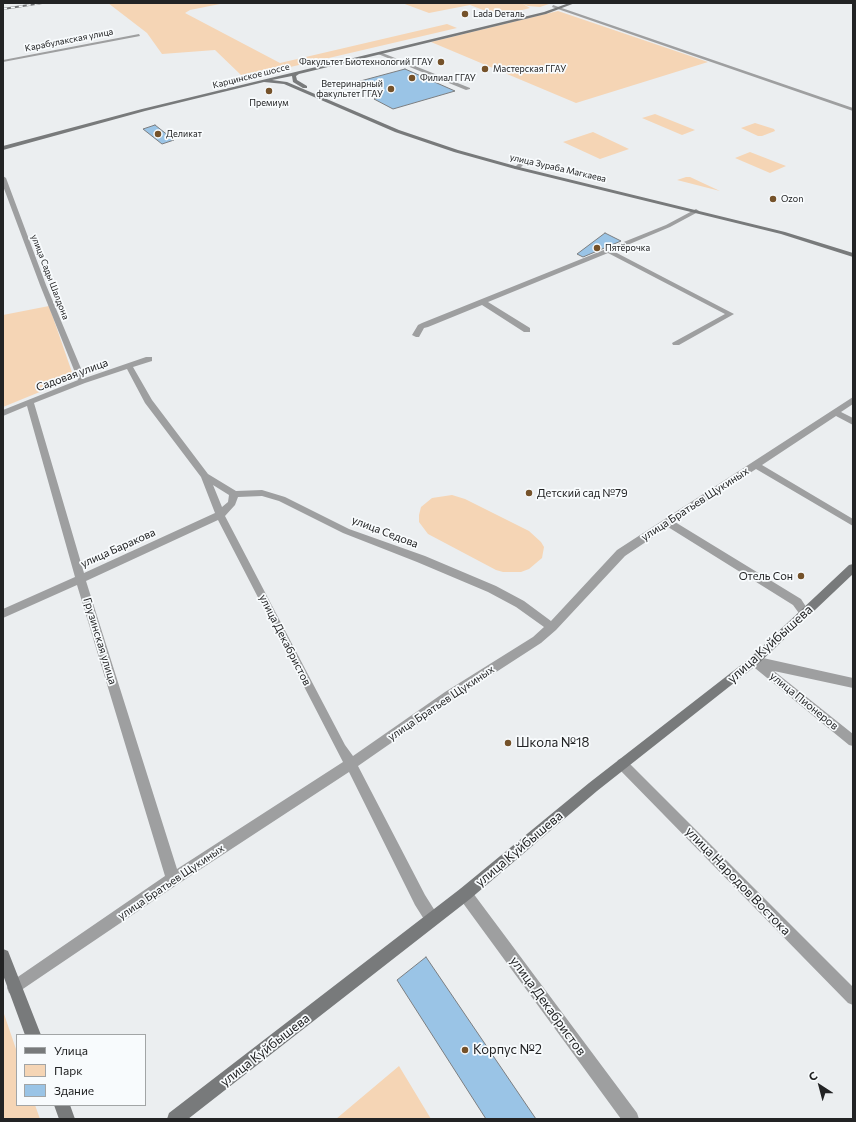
<!DOCTYPE html>
<html>
<head>
<meta charset="utf-8">
<style>
  body { margin:0 }
  #map { position:relative; width:856px; height:1122px; overflow:hidden; background:#ebeef0; font-family:Commissioner,sans-serif }
  canvas { display:block }
  .frame { position:absolute; inset:0; border:4px solid #222324; pointer-events:none }
  .legend { position:absolute; left:16px; top:1034px; width:130px; height:72px; box-sizing:border-box; background:#f8fbfd; border:1px solid #a2a5a6; margin:0; padding:5px 7px; list-style:none; font-size:12px; color:#222324 }
  .legend li { display:flex; align-items:center; gap:8px; height:20px }
  .legend b { width:20px; border:1px solid #a2a5a6 }
  .north { position:absolute; left:800px; top:1066px; width:40px; height:40px; -webkit-text-stroke:3px #f8fbfd; paint-order:stroke; rotate:324deg; font-size:11px; font-weight:700; line-height:16px; text-align:center; color:#222324 }
  .north::after { content:''; display:block; margin:auto; width:14px; height:18px; background:#222324; clip-path:polygon(50% 0,100% 100%,50% 72%,0 100%) }
</style>
</head>
<body>
<div id="map">
<canvas width="856" height="1122"></canvas>
<div class="frame"></div>
<ul class="legend">
<li><b style="height:5px;background:#787a7b"></b>Улица</li>
<li><b style="height:11px;background:#f5d5b5"></b>Парк</li>
<li><b style="height:11px;background:#9ac4e6"></b>Здание</li>
</ul>
<div class="north">С</div>
</div>
<script>
const context = document.querySelector('canvas').getContext('2d');
context.lineJoin = 'round';
function paint(path, color) { context.fillStyle = color; context.fill(path, 'evenodd'); }
const poly = rows => new Path2D(rows.map(r => 'M' + r).join(''));
function stroke(path, color, width, dash) { context.strokeStyle = color; context.lineWidth = width; context.lineCap = dash ? 'butt' : 'round'; context.setLineDash(dash || []); context.stroke(path); }
function drawText(font, color, halo, rows, align = 'center') {
  context.font = font + ' Commissioner,sans-serif'; context.lineWidth = 3.5; context.setLineDash([]); context.textBaseline = 'middle'; context.strokeStyle = halo; context.fillStyle = color; for (const [text, x, y, turn = 0] of rows) {
    context.save(); context.translate(x, y); context.rotate((+turn || 0) * Math.PI / 180); context.textAlign = isNaN(turn) ? turn : align; if (halo) context.strokeText(text, 0, 0); context.fillText(text, 0, 0); context.restore();
  }
}
const green = poly([
  [108,3,225,3,190,10,185,13,280,63,447,24,457,28,286,68,281,66,241,75,215,50,162,54,147,33],
  [402,3,552,3,540,7,528,6,523,4,530,8,499,16,470,5,429,13],
  [558,11,708,62,576,103,431,42],
  [655,114,695,130,682,135,642,118],
  [755,123,774,129,775,131,762,136,758,136,741,128],
  [593,132,629,149,600,159,563,142],
  [750,152,786,166,770,173,735,158],
  [686,177,690,177,720,191,677,180],
  [49,306,74,378,3,407,3,315],
  [452,495,465,499,529,531,541,542,544,547,542,558,529,569,521,572,503,572,496,570,428,534,419,522,419,515,421,507,432,498],
  [3,1011,17,1052,17,1105,35,1105,40,1119,3,1119],
  [399,1066,431,1119,336,1119]
]);
const building = poly([
  [405,69,455,91,393,109,374,99,378,98,364,91,367,90,353,83,405,69],
  [155,125,174,140,162,144,143,129,155,125],
  [605,233,621,241,583,257,577,254,605,233],
  [426,957,536,1119,486,1119,397,980,426,957]
]);
const street = poly([
  [553,5,853,108,853,111,552,7,553,5],
  [139,34,140,36,3,62,3,60,139,34],
  [380,52,470,88,470,89,466,90,378,54,380,52],
  [519,163,524,164,519,169,515,169,514,168,519,163],
  [3,176,6,178,46,285,85,378,146,357,152,357,152,361,133,367,152,400,208,474,236,491,262,490,285,497,349,529,425,556,496,586,524,601,551,621,617,550,853,397,853,404,841,412,853,418,853,425,836,416,762,465,853,519,853,526,756,469,675,522,801,599,810,613,809,616,801,616,793,605,668,527,625,556,556,630,541,643,453,700,358,766,425,895,437,914,439,919,437,924,432,926,427,924,415,905,349,772,178,884,14,995,9,993,7,988,9,983,165,876,77,585,3,618,3,609,75,577,27,406,3,416,3,410,78,380,40,285,3,186,3,176],
  [127,369,145,403,201,477,215,513,84,573,34,403,85,383,127,369],
  [213,485,229,495,228,502,222,507,213,485],
  [262,496,279,501,343,533,417,562,488,592,516,607,544,627,533,637,445,692,353,756,345,745,225,516,235,505,238,497,262,496],
  [218,520,343,762,177,869,86,581,218,520],
  [696,209,699,211,698,212,670,227,613,251,734,314,679,345,673,345,672,343,725,314,608,253,488,302,530,328,530,332,524,332,482,305,428,327,424,328,419,337,416,337,412,335,418,325,422,323,666,225,696,209],
  [754,656,853,678,853,688,774,671,853,734,853,746,849,745,750,664,748,661,750,658,754,656],
  [622,758,626,760,853,987,853,1005,848,1003,618,768,616,764,618,760,622,758],
  [465,887,470,889,637,1113,639,1119,621,1119,460,899,458,894,460,889,465,887]
]);
const secondary = poly([
  [569,3,575,3,546,14,299,74,296,76,297,80,307,86,307,88,303,88,293,82,292,76,272,80,287,82,399,130,458,150,519,167,785,232,853,253,853,257,781,234,515,169,454,152,395,132,284,84,264,82,145,111,3,150,3,146,142,109,544,12,569,3],
  [853,564,853,574,758,664,597,791,470,899,188,1119,167,1119,169,1113,460,889,589,783,750,658,849,565,853,564],
  [3,949,8,951,41,1035,25,1035,3,975,3,949],
  [54,1105,70,1105,75,1119,59,1119,54,1105]
]);
const rail = poly([
  [3,9,42,3]
]);
const markers = [
  [465,14,4,"#75522a"],
  [441,62,4,"#75522a"],
  [485,69,4,"#75522a"],
  [412,78,4,"#75522a"],
  [391,89,4,"#75522a"],
  [269,91,4,"#75522a"],
  [158,134,4,"#75522a"],
  [773,199,4,"#75522a"],
  [597,248,4,"#75522a"],
  [529,493,4,"#75522a"],
  [801,576,4,"#75522a"],
  [508,743,4,"#75522a"],
  [465,1050,4,"#75522a"]
];
const farPoinames = [
  ["Lada Dеталь",473,14],
  ["Факультет Биотехнологий ГГАУ",433,62,"right"],
  ["Мастерская ГГАУ",493,69],
  ["Филиал ГГАУ",420,78],
  ["Ветеринарный",383,84,"right"],
  ["факультет ГГАУ",383,94,"right"],
  ["Премиум",269,103,"center"],
  ["Деликат",166,134],
  ["Ozon",781,199],
  ["Пятёрочка",605,248]
];
const farStreetnames = [
  ["Карабулакская улица",69,40,-11],
  ["Карцинское шоссе",251,76,-14],
  ["улица Зураба Магкаева",558,168,13],
  ["улица Сады Шалдона",50,277,69]
];
const streetNames = [
  ["Садовая улица",72,375,-20],
  ["улица Братьев Щукиных",695,504,-33],
  ["улица Седова",385,532,21],
  ["улица Баракова",118,548,-24],
  ["улица Декабристов",285,640,63],
  ["Грузинская улица",100,641,73],
  ["улица Пионеров",804,701,39],
  ["улица Братьев Щукиных",441,703,-34],
  ["улица Братьев Щукиных",171,882,-34]
];
const poiNames = [
  ["Детский сад №79",537,493],
  ["Отель Сон",793,576,"right"]
];
const nearStreetnames = [
  ["улица Куйбышева",770,644,-42],
  ["улица Куйбышева",519,849,-40],
  ["улица Народов Востока",738,881,46],
  ["улица Декабристов",548,1006,54],
  ["улица Куйбышева",265,1050,-38]
];
const nearPoinames = [
  ["Школа №18",516,743],
  ["Корпус №2",473,1050]
];
paint(green, '#f5d5b5');
paint(building, '#9ac4e6');
stroke(building, '#7c7e80', 1);
paint(street, '#9e9fa0');
paint(secondary, '#787a7b');
stroke(rail, '#757779', 2);
stroke(rail, '#f8fbfd', 1.5, [4]);
for (const [x, y, r, color] of markers) { const dot = new Path2D(); dot.arc(x, y, r, 0, 2 * Math.PI); context.fillStyle = color; context.fill(dot); stroke(dot, '#f8fbfd', 1.5); }
drawText('9px', '#222324', '#f8fbfd', farPoinames, 'left');
drawText('9px', '#222324', '#f8fbfd', farStreetnames);
drawText('11px', '#222324', '#f8fbfd', streetNames);
drawText('11px', '#222324', '#f8fbfd', poiNames, 'left');
drawText('13px', '#222324', '#f8fbfd', nearStreetnames);
drawText('13px', '#222324', '#f8fbfd', nearPoinames, 'left');
</script>
</body>
</html>
